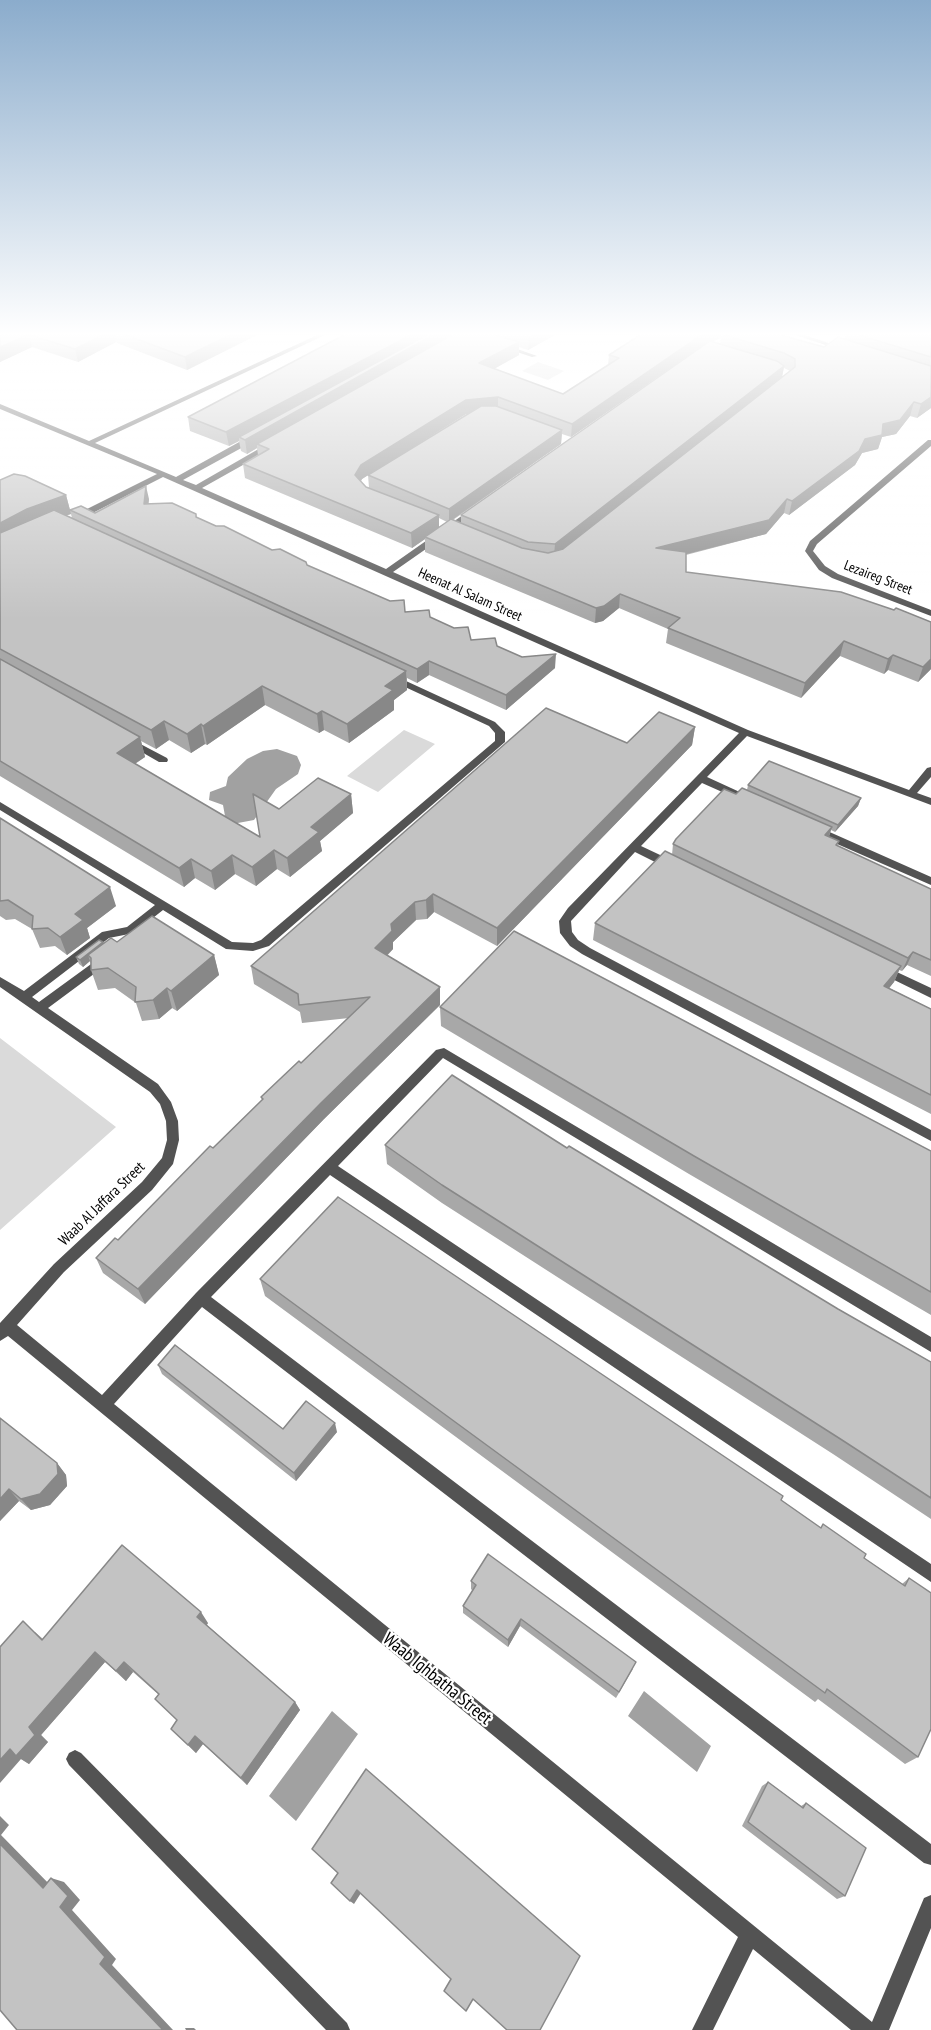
<!DOCTYPE html>
<html>
<head>
<meta charset="utf-8">
<style>
  body { margin:0 }
  canvas { display:block; background:#fff }
</style>
</head>
<body>
<canvas width="931" height="2030"></canvas>
<script>
const context = document.querySelector('canvas').getContext('2d');
context.lineJoin = 'round';
function paint(path, color) { context.fillStyle = color; context.fill(path, 'evenodd'); }
const poly = rows => new Path2D(rows.map(r => 'M' + r).join(''));
function stroke(path, color, width, dash) { context.strokeStyle = color; context.lineWidth = width; context.lineCap = dash ? 'butt' : 'round'; context.setLineDash(dash || []); context.stroke(path); }
function drawText(font, color, halo, rows, align = 'center') {
  context.font = font + ' "PT Sans Narrow",sans-serif'; context.lineWidth = 4.5; context.setLineDash([]); context.textBaseline = 'middle'; context.strokeStyle = halo; context.fillStyle = color; for (const [text, x, y, turn = 0] of rows) {
    context.save(); context.translate(x, y); context.rotate((+turn || 0) * Math.PI / 180); context.textAlign = isNaN(turn) ? turn : align; if (halo) context.strokeText(text, 0, 0); context.fillText(text, 0, 0); context.restore();
  }
}
const green = poly([
  [538,362,564,371,548,380,522,371],
  [404,730,435,744,378,792,347,776],
  [0,1038,116,1127,0,1230]
]);
const water = poly([
  [277,749,297,756,301,765,298,774,276,789,254,820,227,825,229,821,225,816,223,805,209,800,210,792,226,786,228,777,247,759,263,751],
  [644,1691,711,1746,697,1772,628,1716],
  [332,1711,358,1734,296,1821,269,1796]
]);
const street = poly([
  [317,335,325,335,95,443,176,477,250,436,256,436,256,440,183,480,196,485,269,443,275,443,275,447,202,488,386,569,470,510,476,510,476,514,393,572,748,730,909,790,927,768,931,767,931,777,917,793,931,798,931,805,747,736,707,777,755,799,756,801,755,803,747,803,702,783,641,846,675,862,676,865,675,868,667,868,635,852,571,921,572,932,578,940,590,948,931,1130,931,1141,582,954,570,946,560,933,559,921,568,908,739,733,163,477,81,519,75,519,75,515,157,474,0,409,0,404,89,441,317,335],
  [795,335,805,335,846,349,841,350,795,335],
  [502,345,506,345,537,356,532,357,502,347,502,345],
  [928,440,931,440,931,446,817,544,813,551,825,566,838,574,931,610,931,616,832,578,819,570,805,551,810,541,928,440],
  [393,675,495,722,505,732,505,742,269,946,253,951,226,949,163,910,134,933,109,938,32,997,39,1002,98,959,106,959,108,962,106,965,48,1008,158,1084,171,1102,178,1121,179,1140,173,1164,152,1190,64,1272,17,1325,102,1395,196,1293,436,1050,444,1048,931,1337,931,1352,443,1058,338,1166,931,1564,931,1582,330,1175,211,1297,931,1844,931,1865,924,1863,202,1307,114,1404,872,2022,924,1898,931,1895,931,1928,889,2030,851,2030,753,1949,713,2030,692,2030,738,1937,8,1336,0,1341,0,1323,54,1264,142,1182,162,1158,167,1140,166,1121,160,1104,150,1092,0,987,0,977,24,991,102,932,127,927,155,905,0,810,0,802,232,942,253,943,261,940,495,741,495,733,489,726,390,680,388,678,393,675],
  [129,738,167,758,168,760,167,762,159,762,126,743,126,739,129,738],
  [816,826,931,877,931,885,812,833,811,830,816,826],
  [884,966,931,988,931,998,880,973,878,970,884,966],
  [75,1750,81,1753,347,2023,350,2030,326,2030,69,1765,66,1759,69,1753,75,1750]
]);
const wall = poly([
  [0,335,257,335,187,370,117,343,116,342,78,362,32,347,0,362],
  [344,335,555,335,528,350,519,347,519,355,494,369,563,394,608,365,609,355,640,335,781,335,824,347,845,339,846,335,931,335,931,408,917,418,910,416,896,434,882,437,878,449,862,453,855,465,789,515,784,513,766,534,686,555,686,572,931,669,918,682,888,670,884,674,840,656,801,698,666,643,668,629,619,608,603,621,595,623,425,552,425,539,412,548,245,478,243,464,258,455,257,448,247,454,241,451,239,441,229,446,190,431,188,417],
  [721,338,720,344,711,342],
  [704,345,461,515,461,523,453,520,561,444,562,434,571,437],
  [784,368,790,371,562,549,782,377],
  [466,414,468,414,383,466],
  [368,475,369,488,366,487,361,481,362,479],
  [439,518,447,522,439,527],
  [0,480,66,495,70,510,95,513,149,499,148,504,196,514,197,518,307,565,405,612,430,617,471,640,497,646,522,657,555,668,506,710,429,675,417,683,407,678,407,690,394,700,394,710,349,743,324,730,319,733,265,705,207,745,205,744,191,753,169,740,156,749,141,741,145,757,135,764,260,837,279,809,351,794,353,813,320,841,322,851,290,877,277,869,256,886,235,874,215,890,195,878,184,887,0,776],
  [71,514,72,518,66,515],
  [695,727,692,745,497,946,434,912,427,919,416,920,393,942,393,949,387,956,440,1005,324,1119,145,1304,103,1273,96,1258,118,1240,262,1100,261,1097,301,1063,349,1018,302,1023,300,1012,254,984,251,966,627,743],
  [748,785,861,798,858,806,835,832,831,830,829,837,839,841,837,846,931,889,931,976,907,965,902,971,899,970,894,982,889,988,931,1009,931,1114,593,940,595,923,672,855,673,844,736,794,747,790],
  [0,818,116,906,87,928,90,938,67,955,55,946,40,948,32,929,15,919,6,920,0,916],
  [103,942,104,944,117,942,214,955,219,975,177,1011,172,1008,159,1019,142,1021,136,1003,115,988,98,990,91,970,91,965,90,961,83,967,79,964,76,957],
  [440,1007,931,1151,931,1315,689,1174,441,1026],
  [385,1145,567,1148,838,1309,931,1362,931,1519,833,1454,442,1203,387,1164],
  [260,1279,781,1500,821,1528,823,1524,864,1558,902,1584,909,1578,918,1757,905,1764,818,1699,815,1702,265,1296],
  [158,1365,283,1429,337,1432,296,1481,162,1374],
  [0,1418,57,1463,66,1475,67,1486,50,1505,31,1510,19,1501,0,1521],
  [471,1581,633,1669,616,1698,520,1626,508,1647,463,1613,463,1606,473,1591,471,1589],
  [208,1623,207,1625,295,1702,300,1710,247,1785,203,1744,196,1753,171,1729,177,1720,159,1695,133,1672,126,1681,105,1662,41,1735,48,1742,29,1764,21,1759,35,1632,43,1639],
  [768,1782,801,1806,806,1803,845,1896,837,1899,742,1826,762,1786]
]);
const shadedWall = poly([
  [27,335,29,335,32,347,0,362,0,347],
  [103,335,115,335,116,342,78,362,75,349],
  [230,335,257,335,187,370,185,357],
  [411,335,457,335,257,444,257,448,247,454,245,440,239,437,239,441,229,446,226,432],
  [532,335,555,335,528,350,529,337],
  [701,335,721,335,721,338,704,345,571,437,572,424],
  [519,342,519,355,479,377,479,363],
  [784,366,782,377,554,556,555,544],
  [498,397,498,411,466,414,362,479,356,489,355,475,361,465,466,400],
  [931,397,931,408,917,418,921,404],
  [914,402,910,416,896,434,882,437,878,449,862,453,855,465,789,515,792,501,883,424],
  [562,430,561,444,449,522,449,509],
  [146,486,149,499,147,518,144,504],
  [66,495,71,514,32,527,0,544,0,523,27,509],
  [787,499,784,513,766,534,655,562,656,548],
  [439,515,439,530,425,537,425,539,412,548,411,533],
  [620,594,619,608,603,621,595,623,596,608],
  [844,641,840,656,801,698,805,683],
  [556,654,555,668,506,710,506,695],
  [893,655,888,670,884,674,888,659],
  [931,659,931,669,918,682,923,667],
  [429,661,429,675,417,683,417,669],
  [406,671,407,690,394,700,394,710,349,743,347,724,385,686],
  [262,686,265,705,207,745,203,726],
  [322,711,324,730,319,733,317,714],
  [164,721,169,740,156,749,151,730],
  [201,724,205,744,191,753,187,734],
  [695,727,692,745,497,946,497,928],
  [140,737,145,757,122,772,117,753],
  [351,794,353,813,320,841,322,851,290,877,287,858,311,827],
  [861,798,858,806,835,832,838,825],
  [832,827,827,841,825,835],
  [274,850,277,869,256,886,252,867],
  [232,855,235,874,215,890,211,871],
  [191,859,195,878,184,887,179,868],
  [110,887,116,906,87,928,90,938,67,955,60,937,75,914],
  [433,894,434,912,427,919,426,900],
  [415,902,416,920,393,942,393,949,376,966,375,948,391,924],
  [103,942,106,949,91,958,88,955,90,961,83,967,80,960],
  [913,952,907,965,902,971,908,958],
  [214,955,219,975,177,1011,171,991],
  [901,966,894,982,878,1002,884,986],
  [440,987,440,1005,324,1119,145,1304,138,1289,321,1103],
  [167,988,172,1008,159,1019,153,1000],
  [335,1423,337,1432,296,1481,294,1473],
  [57,1463,66,1475,67,1486,50,1505,31,1510,21,1499],
  [9,1489,19,1501,0,1521,0,1499],
  [201,1612,208,1623,205,1627,197,1617],
  [521,1619,520,1626,508,1647,508,1640],
  [95,1652,105,1662,41,1735,48,1742,29,1764,21,1759,0,1783,0,1760],
  [124,1662,133,1672,126,1681,116,1671],
  [295,1702,300,1710,247,1785,241,1778],
  [195,1736,203,1744,196,1753,188,1745],
  [0,1816,9,1825,1,1835,56,1891,43,1888,0,1844],
  [51,1878,64,1882,80,1900,72,1910,116,1959,112,1965,173,2030,163,2030,100,1964,60,1907],
  [357,1890,361,1893,354,1904,350,1901],
  [185,2028,194,2028,196,2030,186,2030]
]);
const building = poly([
  [0,335,27,335,0,347,0,335],
  [30,335,103,335,75,349,30,335],
  [126,335,230,335,185,357,126,335],
  [344,335,411,335,226,432,188,417,344,335],
  [427,335,433,335,245,440,239,437,427,335],
  [452,335,496,335,519,342,479,363,563,394,619,358,609,355,640,335,701,335,572,424,498,397,466,400,361,465,355,475,366,487,439,515,411,533,243,464,269,449,257,444,452,335],
  [724,335,781,335,824,347,838,337,931,366,931,397,921,404,914,402,900,420,883,424,882,435,865,439,859,451,792,501,787,499,769,520,656,548,686,552,686,572,841,592,894,610,896,608,931,622,931,659,923,667,893,655,888,659,844,641,805,683,668,628,680,618,620,594,604,606,596,608,425,537,451,519,522,548,548,553,563,549,795,367,795,359,784,353,724,335],
  [859,335,931,335,931,357,859,335],
  [710,341,777,361,784,366,555,544,528,542,461,515,710,341],
  [481,406,496,406,562,430,449,509,368,475,481,406],
  [14,474,25,476,66,495,27,509,0,523,0,480,14,474],
  [146,486,144,504,172,503,196,514,196,517,216,526,224,526,272,550,280,549,306,562,307,565,390,601,404,600,405,612,429,610,430,617,454,628,468,627,471,640,495,638,497,646,522,657,556,654,506,695,429,661,417,669,70,510,81,506,95,513,146,486],
  [54,510,406,671,385,686,393,690,347,724,322,711,317,714,262,686,203,726,201,724,187,734,164,721,151,730,0,649,0,533,54,510],
  [0,659,140,737,117,753,260,837,253,794,279,809,318,778,351,794,311,827,319,832,287,858,274,850,252,867,232,855,211,871,191,859,179,868,0,761,0,659],
  [546,708,627,743,659,712,695,727,497,928,433,894,426,900,415,902,391,924,392,931,375,948,440,987,321,1103,138,1289,96,1258,115,1238,118,1240,210,1146,213,1148,263,1099,261,1097,299,1061,301,1063,370,997,299,1005,298,994,251,966,546,708],
  [769,761,861,798,838,825,748,785,769,761],
  [742,788,832,827,825,835,839,841,836,845,931,889,931,960,913,952,908,958,673,844,676,839,724,789,736,794,742,788],
  [0,818,110,887,75,914,83,920,60,937,48,928,32,929,33,916,8,900,0,901,0,818],
  [665,851,901,966,884,986,931,1009,931,1095,595,923,665,851],
  [152,916,214,955,171,991,167,988,153,1000,135,1002,136,987,108,968,91,970,91,958,88,955,111,938,117,942,152,916],
  [514,931,931,1151,931,1292,694,1156,440,1007,514,931],
  [99,940,103,942,80,960,76,957,99,940],
  [452,1075,567,1148,569,1146,838,1309,931,1362,931,1498,842,1440,442,1185,385,1145,452,1075],
  [338,1197,783,1496,781,1500,821,1528,823,1524,866,1554,864,1558,905,1586,909,1578,931,1593,931,1729,918,1757,827,1689,825,1693,260,1279,338,1197],
  [175,1345,283,1429,306,1401,335,1423,294,1473,158,1365,175,1345],
  [0,1418,57,1463,58,1474,40,1494,21,1499,9,1489,0,1499,0,1418],
  [122,1545,201,1612,197,1617,295,1702,241,1778,195,1736,188,1745,171,1729,177,1720,155,1699,159,1694,124,1662,116,1671,95,1652,29,1727,35,1735,16,1756,10,1749,0,1760,0,1647,23,1621,42,1640,122,1545],
  [488,1554,636,1662,619,1692,521,1619,508,1640,463,1606,476,1585,471,1581,488,1554],
  [366,1769,580,1956,540,2030,507,2030,473,1999,466,2011,444,1991,451,1979,357,1890,350,1901,331,1883,338,1873,312,1849,366,1769],
  [768,1782,803,1808,806,1803,866,1848,845,1896,748,1822,768,1782],
  [0,1844,43,1888,51,1878,68,1896,60,1907,105,1957,100,1964,163,2030,17,2030,0,2010,0,1844]
]);
const farStreetnames = [
  ["Lezaireg Street",878,578,21],
  ["Heenat Al Salam Street",470,595,24]
];
const streetNames = [
  ["Waab Al Jaffara Street",102,1204,-44]
];
const nearStreetnames = [
  ["Waab Ighbatha Street",437,1679,39]
];
paint(green, '#dadada');
paint(water, '#a1a1a1');
paint(street, '#535353');
paint(wall, '#a8a8a8');
paint(shadedWall, '#888');
paint(building, '#c3c3c3');
stroke(building, '#888', 1.5);
const sky = context.createLinearGradient(0, 0, 0, 619);
sky.addColorStop(0, '#8baccc');
sky.addColorStop(0.54, '#fff');
sky.addColorStop(1, '#ffffff00');
context.fillStyle = sky;
context.fillRect(0, 0, 931, 619);
drawText('14px', '#000', '#fff', farStreetnames);
drawText('15px', '#000', '#fff', streetNames);
drawText('18px', '#000', '#fff', nearStreetnames);
</script>
</body>
</html>
